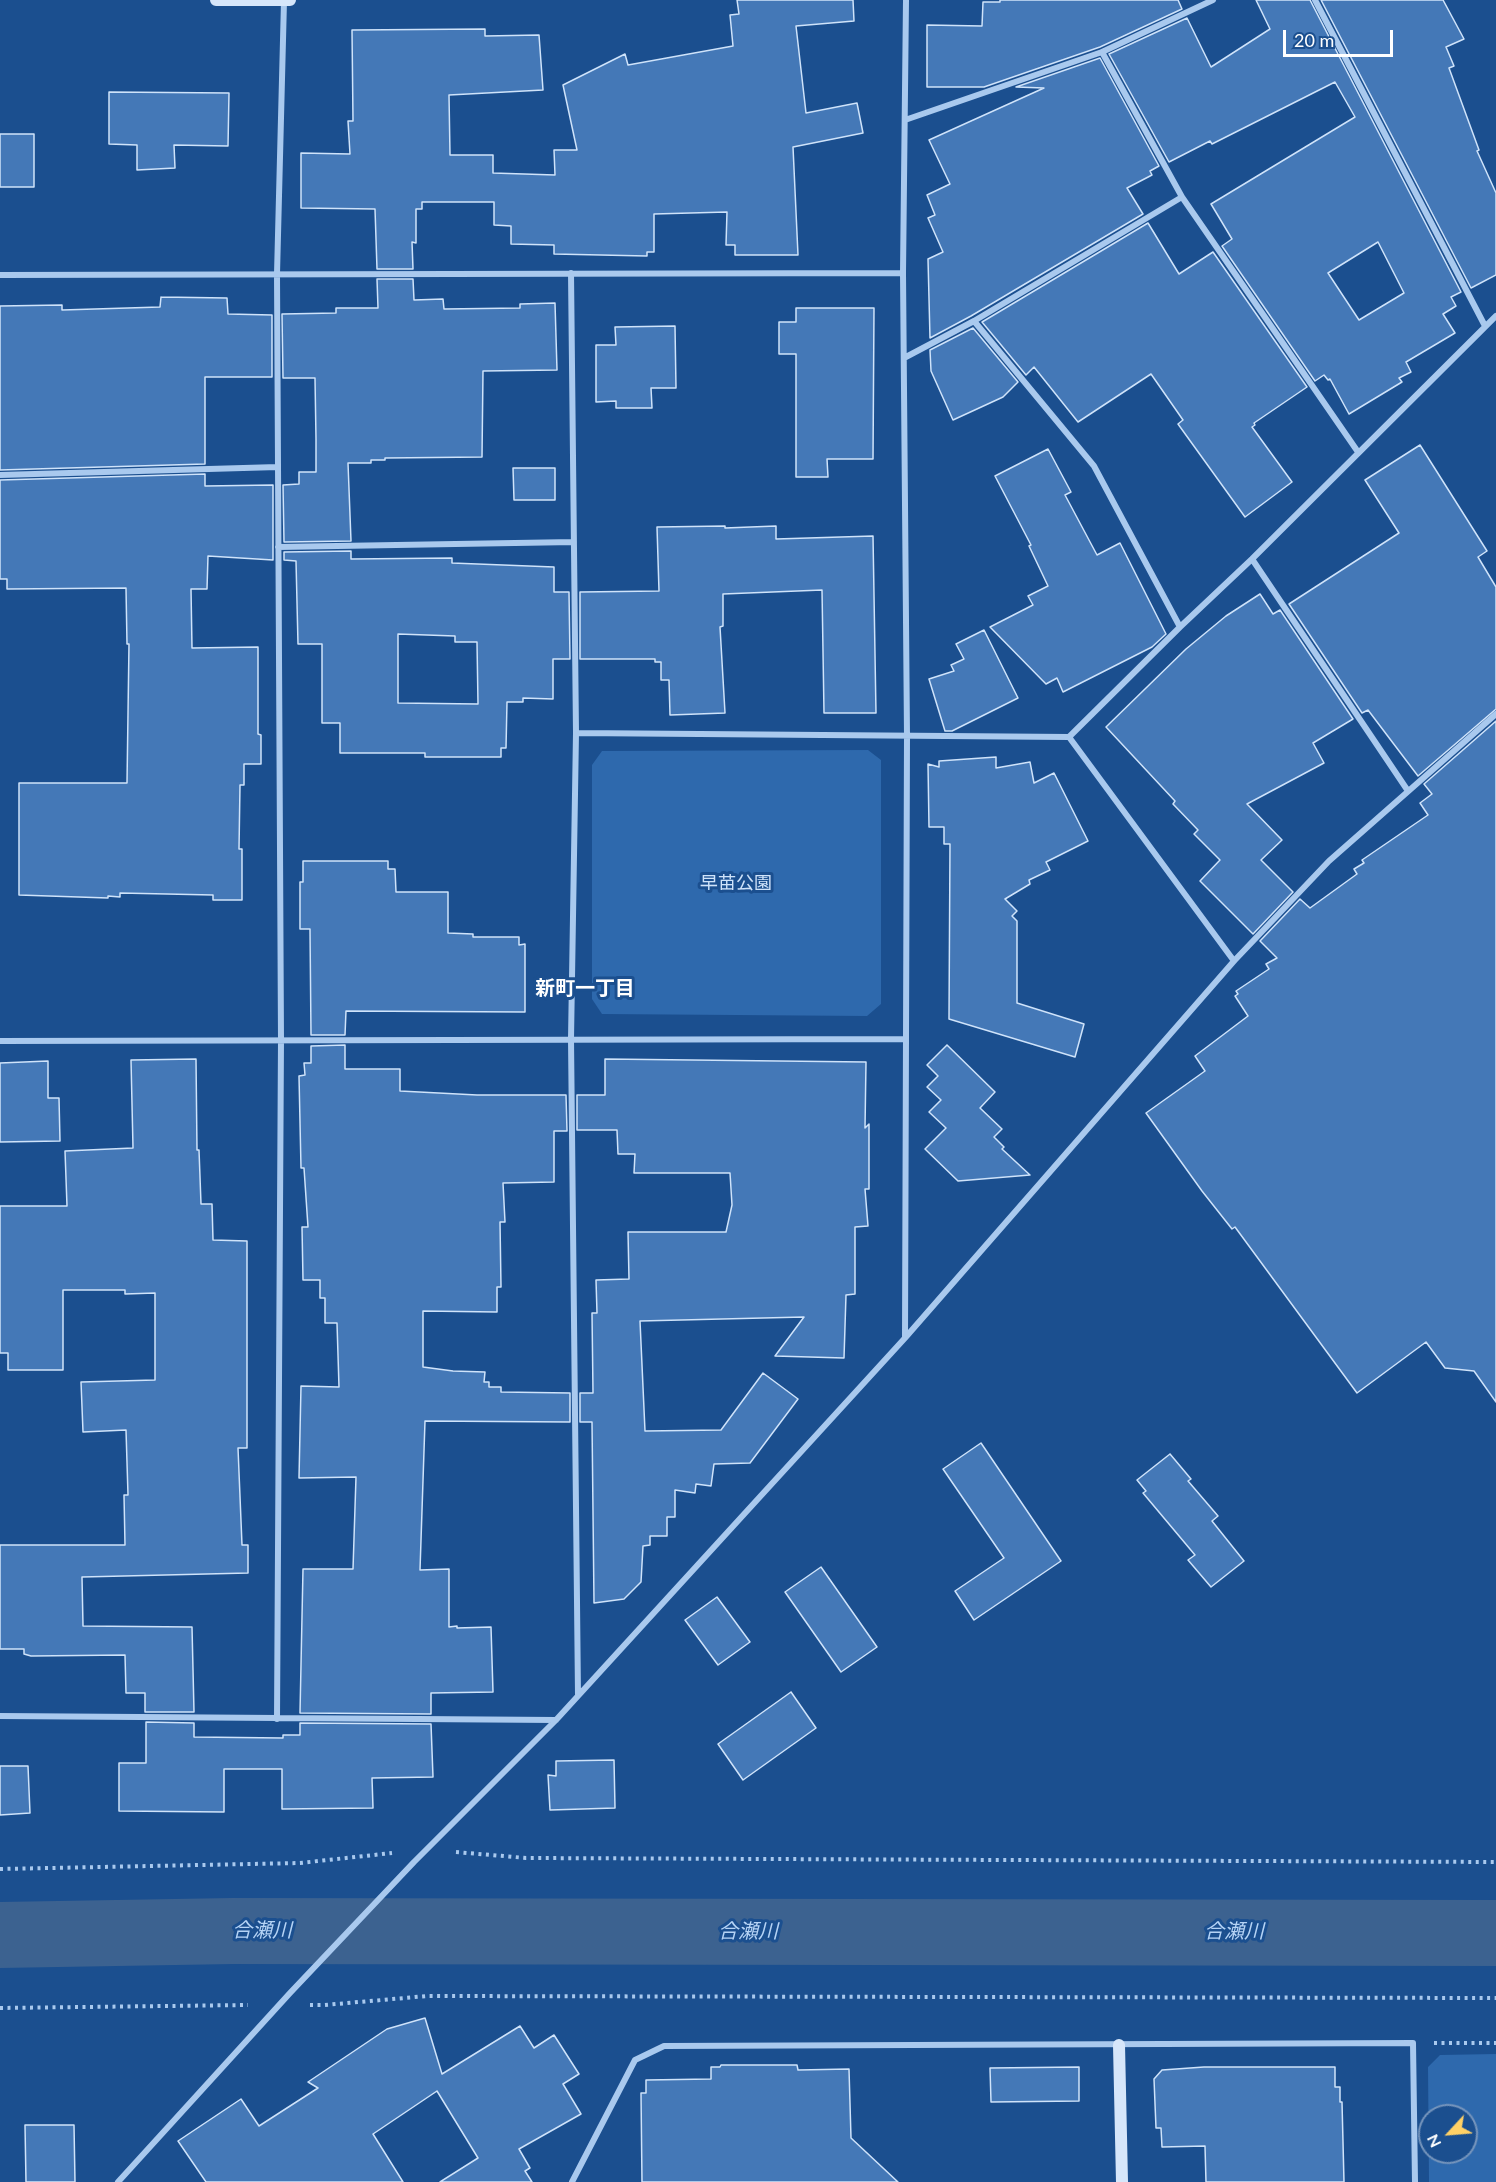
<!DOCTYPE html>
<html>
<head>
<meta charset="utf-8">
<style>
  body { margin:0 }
  #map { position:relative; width:1496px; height:2182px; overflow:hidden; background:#1b4f8f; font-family:Lato,sans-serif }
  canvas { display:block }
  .north { position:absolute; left:1418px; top:2104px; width:60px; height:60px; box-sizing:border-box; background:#1b4f8f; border:2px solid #7695bc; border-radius:50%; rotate:244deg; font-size:16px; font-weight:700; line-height:24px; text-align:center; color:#fff }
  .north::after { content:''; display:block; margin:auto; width:21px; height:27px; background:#ffd166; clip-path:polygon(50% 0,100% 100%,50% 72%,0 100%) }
  .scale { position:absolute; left:1283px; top:30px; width:110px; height:27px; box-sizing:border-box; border:3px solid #fff; border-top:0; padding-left:8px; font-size:18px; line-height:21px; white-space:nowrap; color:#fff; -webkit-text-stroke:4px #1b4f8f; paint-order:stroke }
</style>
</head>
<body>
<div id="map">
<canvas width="1496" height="2182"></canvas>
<div class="north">N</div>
<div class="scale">20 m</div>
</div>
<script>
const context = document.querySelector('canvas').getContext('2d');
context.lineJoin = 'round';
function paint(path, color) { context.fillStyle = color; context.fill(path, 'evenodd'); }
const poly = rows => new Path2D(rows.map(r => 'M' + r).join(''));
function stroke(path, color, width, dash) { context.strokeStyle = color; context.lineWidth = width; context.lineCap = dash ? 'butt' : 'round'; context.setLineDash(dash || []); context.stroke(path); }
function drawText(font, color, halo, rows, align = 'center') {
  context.font = font + ' Lato,"Noto Sans JP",sans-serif'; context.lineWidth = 6; context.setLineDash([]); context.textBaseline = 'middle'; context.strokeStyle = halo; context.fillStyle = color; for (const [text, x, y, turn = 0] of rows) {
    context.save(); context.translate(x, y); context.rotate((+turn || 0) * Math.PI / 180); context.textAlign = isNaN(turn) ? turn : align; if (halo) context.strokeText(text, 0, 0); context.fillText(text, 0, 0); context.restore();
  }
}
const green = poly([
  [868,750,881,760,881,1004,867,1016,602,1014,592,999,592,765,602,751],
  [1496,2054,1496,2182,1429,2182,1428,2067,1440,2055],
  [1430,2116,1466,2116,1466,2152,1430,2152]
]);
const river = poly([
  [0,1935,233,1931,1496,1933]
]);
const building = poly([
  [737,0,853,0,854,21,796,26,806,113,857,103,863,133,793,147,798,255,735,255,735,245,726,245,727,212,654,214,654,252,647,252,647,256,554,254,554,245,511,244,511,226,494,225,494,202,422,202,422,209,416,209,416,243,412,242,413,269,377,269,375,209,301,208,301,153,350,154,348,121,353,121,352,30,485,29,485,36,539,35,543,90,449,95,450,155,493,155,493,173,555,175,554,150,577,150,563,85,625,54,628,65,733,46,730,15,739,14,737,0],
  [1000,0,1178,0,1182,9,1100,47,984,87,927,87,927,25,982,26,983,2,1000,2,1000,0],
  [1256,0,1310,0,1461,292,1451,297,1456,306,1443,314,1455,333,1406,362,1411,372,1399,378,1402,382,1349,414,1330,379,1328,380,1324,375,1315,381,1222,246,1232,239,1211,204,1355,117,1335,82,1212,144,1210,141,1169,162,1109,54,1187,18,1211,67,1270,29,1256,0],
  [1378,242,1404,293,1359,320,1328,273,1378,242],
  [1321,0,1443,0,1464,39,1446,47,1454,66,1449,68,1479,150,1477,151,1496,193,1496,275,1471,288,1321,0],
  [1100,58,1159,166,1150,171,1152,175,1127,188,1143,214,971,316,930,338,928,259,943,252,928,218,935,215,927,195,950,184,929,140,1044,88,1016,87,1100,58],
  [109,92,229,93,228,146,174,145,175,168,137,170,137,145,109,144,109,92],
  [0,134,34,134,34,187,0,187,0,134],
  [1148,223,1179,274,1213,252,1307,387,1254,423,1255,425,1252,427,1292,482,1245,517,1178,424,1183,420,1151,374,1078,422,1034,367,1026,375,982,322,1148,223],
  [377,279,413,279,414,300,443,299,444,309,520,308,520,304,555,303,557,370,483,371,482,457,385,458,385,460,371,460,371,463,348,463,351,541,284,542,283,485,299,484,299,472,316,472,316,439,315,378,283,378,282,314,336,313,336,308,378,308,377,279],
  [161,297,227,298,228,314,272,315,272,377,205,377,205,464,0,470,0,306,62,305,62,310,160,307,161,297],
  [796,308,874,308,873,459,827,459,828,477,796,477,796,354,779,354,779,322,796,322,796,308],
  [675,326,676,388,651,388,652,408,616,408,616,401,596,402,596,345,616,345,615,327,675,326],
  [973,328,1018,382,1003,397,953,420,931,371,930,350,973,328],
  [1420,445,1487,551,1478,557,1496,587,1496,709,1418,776,1368,710,1362,713,1289,604,1399,533,1365,480,1420,445],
  [1048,449,1071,492,1065,495,1097,555,1120,543,1166,634,1152,647,1063,692,1057,678,1046,684,990,627,1033,605,1028,596,1048,586,1029,546,1031,545,995,476,1048,449],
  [513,468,555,468,555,500,514,500,513,468],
  [205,474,205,486,273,485,273,560,208,556,207,589,191,589,192,648,258,647,258,734,261,735,261,764,244,764,244,785,240,785,239,849,242,849,242,900,213,900,213,895,120,893,120,897,108,896,108,898,19,895,19,783,127,783,129,644,127,644,126,588,7,589,7,579,0,579,0,480,205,474],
  [725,526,725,528,776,526,776,539,873,536,876,713,824,713,822,590,723,594,723,626,720,627,725,713,670,715,669,680,661,680,661,662,655,662,655,659,580,659,580,592,659,591,657,527,725,526],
  [351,551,351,559,452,558,452,563,554,567,554,592,569,592,570,659,553,659,553,699,523,698,523,702,507,702,506,748,501,748,501,757,425,757,425,753,340,753,340,723,322,723,322,644,298,644,296,561,284,560,284,552,351,551],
  [398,634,455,636,455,642,477,642,478,704,398,703,398,634],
  [1260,594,1273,614,1280,610,1353,719,1313,743,1324,763,1247,804,1282,840,1261,860,1293,892,1253,934,1200,881,1220,860,1194,834,1198,830,1173,804,1175,801,1106,727,1186,649,1226,616,1260,594],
  [984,630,1018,698,952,731,945,731,929,679,954,671,951,665,964,659,956,644,984,630],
  [1496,721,1496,1402,1474,1371,1445,1368,1426,1342,1357,1393,1235,1227,1232,1229,1202,1191,1146,1113,1205,1071,1195,1056,1248,1016,1235,996,1238,994,1236,991,1269,969,1266,964,1277,958,1260,941,1300,899,1310,908,1357,874,1354,869,1364,863,1362,860,1428,815,1420,803,1432,794,1424,784,1496,721],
  [996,757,996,768,1030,762,1034,783,1054,773,1088,841,1046,862,1050,870,1029,880,1030,884,1005,899,1017,911,1012,916,1017,921,1017,1003,1084,1024,1075,1057,949,1019,950,844,944,844,944,827,929,827,928,764,939,767,939,761,996,757],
  [303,861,388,861,388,869,395,869,396,892,448,892,448,933,473,934,473,937,519,937,519,945,525,944,525,1012,346,1011,345,1035,311,1035,310,929,300,929,300,882,303,882,303,861],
  [345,1045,345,1069,400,1069,400,1091,477,1095,566,1095,567,1131,554,1131,554,1182,503,1183,505,1222,500,1222,501,1287,497,1287,497,1312,423,1311,423,1367,453,1371,485,1372,484,1382,489,1382,489,1387,501,1387,501,1392,570,1393,570,1422,425,1421,420,1570,449,1569,449,1627,457,1626,457,1628,491,1627,493,1692,431,1693,431,1714,300,1713,303,1569,353,1569,356,1477,299,1478,301,1386,339,1387,337,1323,325,1323,325,1298,320,1298,320,1280,303,1280,302,1227,308,1227,304,1168,301,1168,299,1076,305,1075,304,1063,311,1063,311,1046,345,1045],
  [947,1045,995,1092,980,1108,1002,1129,994,1137,1004,1147,1002,1149,1030,1175,958,1181,925,1149,946,1128,929,1112,941,1100,927,1087,938,1076,927,1065,947,1045],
  [196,1059,197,1150,199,1150,201,1204,212,1204,213,1240,247,1241,247,1448,238,1448,242,1545,248,1545,248,1573,82,1577,83,1626,192,1627,194,1712,145,1712,145,1693,126,1693,125,1655,31,1656,24,1654,24,1649,0,1649,0,1545,125,1545,124,1495,128,1495,126,1430,83,1432,81,1382,155,1380,155,1293,125,1294,125,1290,63,1290,63,1370,8,1370,8,1353,0,1353,0,1206,67,1206,65,1151,133,1148,131,1060,196,1059],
  [605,1059,866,1062,865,1128,869,1124,869,1189,865,1189,868,1226,855,1227,855,1294,846,1295,844,1358,775,1356,804,1317,640,1321,645,1431,721,1430,763,1373,798,1399,750,1463,714,1464,711,1486,696,1484,695,1493,675,1490,675,1517,667,1517,667,1536,650,1536,650,1545,643,1546,641,1582,624,1599,594,1603,592,1422,580,1422,580,1393,593,1393,592,1313,597,1313,596,1280,629,1279,628,1232,726,1232,732,1205,730,1173,634,1173,635,1154,618,1154,617,1130,577,1130,577,1095,605,1095,605,1059],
  [48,1061,48,1098,59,1098,60,1141,0,1142,0,1063,48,1061],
  [981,1443,1061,1561,974,1620,955,1591,1004,1558,943,1469,981,1443],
  [1170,1454,1191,1479,1188,1481,1218,1516,1212,1521,1244,1561,1211,1587,1188,1560,1195,1555,1143,1493,1146,1491,1137,1480,1170,1454],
  [821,1567,877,1647,841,1672,785,1592,821,1567],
  [717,1597,750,1642,718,1665,685,1620,717,1597],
  [791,1692,816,1728,743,1780,718,1744,791,1692],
  [146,1722,194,1723,194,1737,283,1738,283,1735,300,1735,300,1723,431,1724,433,1777,372,1778,373,1808,282,1809,282,1769,224,1769,224,1812,119,1811,119,1763,146,1763,146,1722],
  [614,1760,615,1808,550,1810,548,1775,556,1776,556,1761,614,1760],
  [0,1766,28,1766,30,1813,0,1815,0,1766],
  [425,2018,442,2074,520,2026,534,2048,554,2035,579,2074,563,2084,581,2114,519,2149,530,2168,525,2171,532,2182,440,2182,478,2158,437,2091,373,2134,403,2182,206,2182,178,2141,241,2099,259,2126,318,2088,308,2082,387,2029,425,2018],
  [721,2065,797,2065,798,2070,849,2069,851,2138,898,2182,642,2182,641,2093,646,2093,646,2080,711,2079,711,2067,720,2067,721,2065],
  [1079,2067,1079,2101,991,2102,990,2068,1079,2067],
  [1204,2067,1335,2067,1335,2087,1340,2087,1340,2102,1342,2102,1344,2182,1206,2182,1205,2146,1162,2147,1161,2128,1156,2128,1154,2079,1162,2070,1204,2067],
  [25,2125,74,2125,75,2182,26,2182,25,2125]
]);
const path = poly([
  [456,1852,526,1858,1496,1862],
  [0,1869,300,1863,392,1853],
  [310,2005,325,2005,427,1996,1496,1998],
  [0,2008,248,2005],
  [1434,2043,1496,2043]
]);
const street = poly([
  [1315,0,1485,326],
  [1102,52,1182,197,1358,452],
  [905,120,1102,52,1213,0],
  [571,273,576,733,571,1039,578,1695],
  [0,275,903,273],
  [974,321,1094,466,1180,627],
  [904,358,974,321,1182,197],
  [0,475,278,467],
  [278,547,574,542],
  [1252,559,1408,791],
  [576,733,1069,737,1180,627,1252,559,1496,316],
  [1069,737,1234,961],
  [0,1041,905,1039],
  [905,1337,907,736,903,273,906,0],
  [0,1716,556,1720],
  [277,1719,281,1040,277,274,284,1],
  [118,2182,290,1993,414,1862,556,1720,905,1338,1234,961,1329,861,1496,714],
  [572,2182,635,2060,664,2046,1413,2043,1415,2182]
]);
const secondary = poly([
  [216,0,290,0],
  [1119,2045,1122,2182]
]);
const parkNames = [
  ["早苗公園",736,883]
];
const neighbourhoodNames = [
  ["新町一丁目",585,989]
];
const waterNames = [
  ["合瀬川",262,1931],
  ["合瀬川",748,1932],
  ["合瀬川",1234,1932]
];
paint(green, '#2e69ad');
stroke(river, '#3c6290', 66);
paint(building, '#4478b7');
stroke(building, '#cfe3fa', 1.5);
stroke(path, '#a9c9ee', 4, [3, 4.5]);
stroke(street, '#a9c9ee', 6);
stroke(secondary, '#d6e6fa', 12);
drawText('18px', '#cfe3fa', '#1b4f8f', parkNames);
drawText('bold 20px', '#fff', '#1b4f8f', neighbourhoodNames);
drawText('italic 20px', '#b5d3f5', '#1b4f8f', waterNames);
</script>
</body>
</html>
